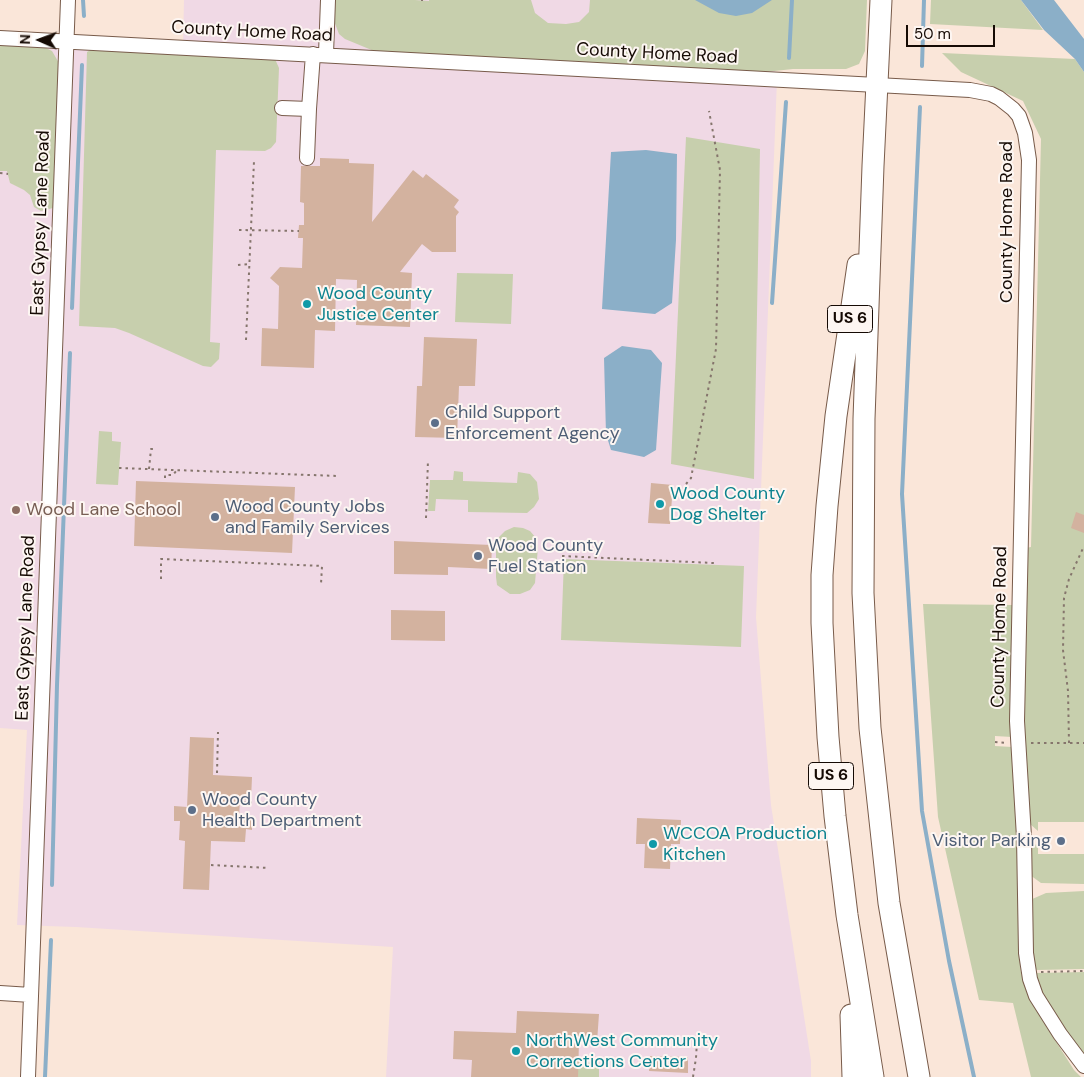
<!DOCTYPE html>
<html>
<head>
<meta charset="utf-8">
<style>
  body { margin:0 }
  #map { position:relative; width:1084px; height:1077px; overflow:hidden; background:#fae6d9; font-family:"DM Sans",sans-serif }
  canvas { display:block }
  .north { position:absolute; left:15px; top:15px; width:50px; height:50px; -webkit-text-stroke:4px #fdf6f2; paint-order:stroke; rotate:272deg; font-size:14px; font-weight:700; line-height:20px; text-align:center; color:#150a04 }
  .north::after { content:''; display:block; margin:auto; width:18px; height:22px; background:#150a04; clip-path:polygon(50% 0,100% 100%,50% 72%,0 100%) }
  .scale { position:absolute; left:906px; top:25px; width:89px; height:22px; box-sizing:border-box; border:2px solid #150a04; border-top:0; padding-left:6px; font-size:15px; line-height:18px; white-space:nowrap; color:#150a04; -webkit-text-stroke:4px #fdf6f2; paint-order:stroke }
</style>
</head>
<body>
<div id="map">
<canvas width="1084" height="1077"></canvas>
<div class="north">N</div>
<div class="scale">50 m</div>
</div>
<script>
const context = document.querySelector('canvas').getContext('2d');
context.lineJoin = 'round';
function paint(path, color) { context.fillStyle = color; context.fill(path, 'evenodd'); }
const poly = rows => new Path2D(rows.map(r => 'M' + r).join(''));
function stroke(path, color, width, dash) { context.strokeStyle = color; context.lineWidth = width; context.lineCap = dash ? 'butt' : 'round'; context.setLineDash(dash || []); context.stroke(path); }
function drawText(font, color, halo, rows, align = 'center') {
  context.font = font + ' "DM Sans",sans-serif'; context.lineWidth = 4; context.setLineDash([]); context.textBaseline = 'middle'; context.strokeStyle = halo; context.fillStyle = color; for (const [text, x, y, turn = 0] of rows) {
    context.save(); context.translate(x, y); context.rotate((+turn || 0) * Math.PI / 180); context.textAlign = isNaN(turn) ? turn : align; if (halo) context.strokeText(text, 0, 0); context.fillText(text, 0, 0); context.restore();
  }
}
const commercial = poly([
  [184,0,653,0,771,51,777,80,756,617,771,805,811,1061,811,1077,386,1077,393,947,76,927,17,925,27,730,0,728,0,38,183,46]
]);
const green = poly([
  [334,0,415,0,429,1,429,0,531,0,535,13,548,23,566,24,579,22,589,12,590,0,867,0,865,51,859,64,846,69,793,69,765,72,374,51,345,39,339,34,334,21],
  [931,0,1021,0,1043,30,930,24],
  [0,45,46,48,52,51,59,63,53,208,41,211,34,207,30,195,24,190,10,183,7,171,0,171],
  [94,48,275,59,279,68,276,142,271,148,265,151,216,150,210,342,220,343,219,359,211,367,203,366,129,333,115,328,79,326,87,52],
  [942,53,1075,59,1084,72,1084,822,1038,822,1038,831,1030,824,1023,719,1025,548,1031,547,1041,139,1023,101,961,72],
  [686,137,760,149,754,479,671,464],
  [457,273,513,274,511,324,455,322],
  [99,431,112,432,112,441,121,442,118,485,96,484],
  [454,471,463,472,463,481,517,483,518,472,530,474,537,482,539,499,534,507,527,513,468,512,468,500,436,499,435,511,428,511,430,480,453,480],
  [514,527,523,528,530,531,536,538,538,547,535,583,530,590,520,594,510,594,497,585,496,577,496,545,498,538,505,531],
  [564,559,744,566,741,647,561,640],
  [923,604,1012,605,1010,710,1012,737,995,736,995,746,1012,747,1019,853,1019,953,1021,973,1027,991,1034,1007,1074,1070,1081,1077,1031,1077,1013,1003,979,1000,938,817],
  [1038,844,1038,854,1084,854,1084,884,1041,883,1030,875,1030,846],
  [1084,891,1084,969,1037,970,1033,965,1030,900,1046,893],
  [1084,972,1084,1058,1053,1018,1037,984,1036,973],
  [578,1062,599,1063,599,1077,578,1077]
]);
const water = poly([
  [695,0,772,0,752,13,736,16,719,13],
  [1021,0,1054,0,1084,39,1084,72,1075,59,1044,30],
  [646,150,677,154,676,240,672,303,655,314,602,309,611,152],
  [622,346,651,350,662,363,656,450,644,457,611,450,606,434,604,358]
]);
const stream = poly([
  [83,0,84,16],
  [789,58,792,0],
  [922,66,924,0],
  [920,107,902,494,922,811,949,961,974,1077],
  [772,303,786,102],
  [72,308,82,65],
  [52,885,57,685,70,353],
  [45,1077,51,940]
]);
const building = poly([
  [320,158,349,159,349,163,374,164,372,222,413,170,423,178,426,174,459,200,454,207,459,212,456,216,456,252,432,252,422,244,400,272,412,273,410,327,356,325,357,280,336,279,335,331,315,330,314,368,261,366,262,328,278,329,279,286,270,278,280,267,302,268,303,238,298,238,299,225,304,225,304,203,300,202,301,166,320,166],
  [424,337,477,339,475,386,459,386,457,438,415,437,417,386,422,386],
  [136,481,295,487,292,553,134,546],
  [651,483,673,485,670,524,648,523],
  [1076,512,1084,515,1084,533,1071,528],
  [394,541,492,545,491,569,448,567,448,575,394,574],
  [391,610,445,611,445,641,391,640],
  [190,737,214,738,213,775,252,777,251,800,240,800,239,818,252,819,252,830,246,829,245,842,211,841,209,890,183,889,185,841,179,840,180,821,174,821,174,806,187,807],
  [637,818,681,820,680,844,671,844,670,869,644,868,645,844,636,844],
  [517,1011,599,1014,597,1042,579,1042,578,1077,471,1077,472,1060,453,1059,454,1031,516,1033],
  [650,1056,688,1057,688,1073,649,1071]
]);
const path = poly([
  [422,1,422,0],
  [0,173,8,174],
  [239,230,299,231],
  [238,265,249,264],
  [246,340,254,161],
  [119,468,338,476],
  [149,469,151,449,155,449],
  [165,478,165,475,173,475,177,470],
  [686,484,691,478,716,349,720,170,709,111],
  [426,518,428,460],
  [562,556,714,563],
  [161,579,161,559,322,566,321,584],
  [995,742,1007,743],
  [1031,743,1084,743],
  [1069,743,1068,691,1063,650,1064,598,1069,579,1084,546],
  [217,773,218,732],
  [243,802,290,804],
  [211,865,269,868],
  [1041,972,1084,971],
  [693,1077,696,1058,697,1041]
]);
const minor = poly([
  [0,38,970,90,991,94,999,98,1013,109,1019,116,1025,133,1029,160,1017,721,1024,837,1026,953,1030,979,1036,996,1060,1034,1084,1066],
  [326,54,328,0],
  [282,108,309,109,313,54],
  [307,158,309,109],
  [0,993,31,995],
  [28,1077,68,0]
]);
const highway = poly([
  [881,0,873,166,864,419,863,593,870,728,889,903,919,1077],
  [858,265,836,416,827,506,822,575,822,623,828,737,835,816,847,915,873,1077],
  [851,1015,853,1077]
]);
const markers = [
  [307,304,5,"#0f9aa8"],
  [435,423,5,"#5c6f8a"],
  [660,504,5,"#0f9aa8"],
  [16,510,5,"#8d6e63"],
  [215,517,5,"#5c6f8a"],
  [478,556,5,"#5c6f8a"],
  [192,810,5,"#5c6f8a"],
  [1061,841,5,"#5c6f8a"],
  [653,844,5,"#0f9aa8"],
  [516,1051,5,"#0f9aa8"]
];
const shields = [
  [850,319,45],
  [831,776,45]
];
const shieldNames = [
  ["US 6",850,319],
  ["US 6",831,776]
];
const streetNames = [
  ["County Home Road",252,32,3],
  ["County Home Road",657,54,3],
  ["County Home Road",1007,222,-90],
  ["East Gypsy Lane Road",41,223,-88],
  ["County Home Road",1000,627,-89],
  ["East Gypsy Lane Road",26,628,-88]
];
const cultureNames = [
  ["Wood County",317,294],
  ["Justice Center",317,315],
  ["Wood County",670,494],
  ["Dog Shelter",670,515],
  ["WCCOA Production",663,834],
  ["Kitchen",663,855],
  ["NorthWest Community",526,1041],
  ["Corrections Center",526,1062]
];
const serviceNames = [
  ["Child Support",445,413],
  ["Enforcement Agency",445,434],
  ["Wood County Jobs",225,507],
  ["and Family Services",225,528],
  ["Wood County",488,546],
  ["Fuel Station",488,567],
  ["Wood County",202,800],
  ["Health Department",202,821],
  ["Visitor Parking",1051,841,"right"]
];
const educationNames = [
  ["Wood Lane School",26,510]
];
paint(commercial, '#f0d9e5');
paint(green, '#c7cfad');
paint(water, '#8bafc8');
stroke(stream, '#8bafc8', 4);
paint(building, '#d3b29f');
stroke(minor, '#785b4a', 16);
stroke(highway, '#785b4a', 23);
stroke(path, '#85756c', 2, [2.5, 4]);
stroke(minor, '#fff', 14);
stroke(highway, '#fff', 21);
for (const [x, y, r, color] of markers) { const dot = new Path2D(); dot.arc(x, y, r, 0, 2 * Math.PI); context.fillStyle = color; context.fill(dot); stroke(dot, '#fdf6f2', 2); }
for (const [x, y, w] of shields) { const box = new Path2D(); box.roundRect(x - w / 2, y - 13.5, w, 27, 4); context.fillStyle = '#fdf6f2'; context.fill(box); stroke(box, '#150a04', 1); }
drawText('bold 16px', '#150a04', null, shieldNames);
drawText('18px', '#150a04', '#fdf6f2', streetNames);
drawText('18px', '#0d838f', '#fdf6f2', cultureNames, 'left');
drawText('18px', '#4e5e75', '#fdf6f2', serviceNames, 'left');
drawText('18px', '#785e54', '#fdf6f2', educationNames, 'left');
</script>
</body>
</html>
